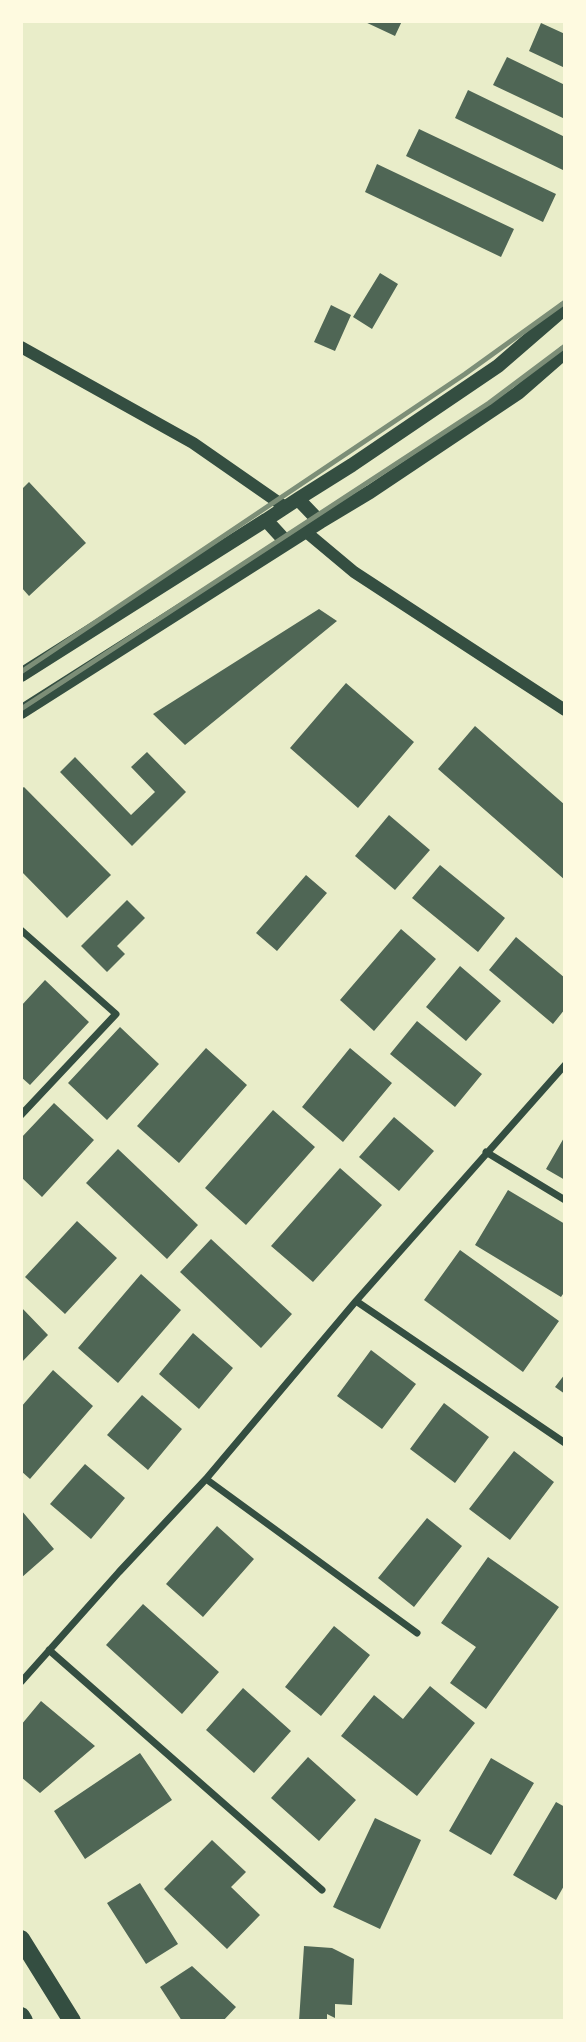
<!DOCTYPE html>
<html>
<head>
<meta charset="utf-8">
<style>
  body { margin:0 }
  #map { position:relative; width:586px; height:2042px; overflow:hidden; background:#e9edc9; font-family:"Source Sans 3",sans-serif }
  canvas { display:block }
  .frame { position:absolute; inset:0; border:23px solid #fefae0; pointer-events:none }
</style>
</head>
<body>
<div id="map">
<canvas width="586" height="2042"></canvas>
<div class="frame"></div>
</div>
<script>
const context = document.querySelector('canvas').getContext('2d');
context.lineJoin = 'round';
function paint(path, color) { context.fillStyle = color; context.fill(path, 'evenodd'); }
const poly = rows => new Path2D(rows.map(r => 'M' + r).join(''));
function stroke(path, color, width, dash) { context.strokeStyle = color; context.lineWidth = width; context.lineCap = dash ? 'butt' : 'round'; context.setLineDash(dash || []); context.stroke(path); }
const building = poly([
  [363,21,402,21,395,36],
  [541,23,565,34,565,68,529,51],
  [507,57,565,85,565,119,493,85],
  [468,90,565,137,565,171,455,118],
  [419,129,556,194,543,222,406,156],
  [377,164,514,229,501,257,365,192],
  [380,273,398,284,372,329,353,317],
  [331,305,351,315,335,351,314,342],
  [29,482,86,543,29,596,21,587,21,490],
  [319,609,337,621,185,745,153,714],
  [346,683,414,742,358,808,290,748],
  [475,726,565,805,565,880,438,769],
  [147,752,186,792,132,846,60,772,75,757,131,815,155,792,131,767],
  [24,787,111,875,67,918,21,871,21,789],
  [389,815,430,850,395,890,355,856],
  [440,865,505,918,478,952,412,898],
  [306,875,327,893,277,951,256,933],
  [127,900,145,918,117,946,125,954,107,972,81,946],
  [401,929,436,959,374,1031,340,1000],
  [516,937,565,978,565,1009,553,1024,489,970],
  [460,966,501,1001,466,1041,426,1007],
  [45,980,89,1022,30,1085,21,1077,21,1006],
  [417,1021,482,1074,455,1107,390,1054],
  [120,1027,159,1064,107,1120,68,1083],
  [206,1048,247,1085,179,1163,137,1126],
  [350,1048,392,1083,343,1142,302,1107],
  [54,1103,94,1140,42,1197,21,1177,21,1138],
  [273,1110,315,1147,246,1225,205,1188],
  [394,1117,434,1151,399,1191,359,1157],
  [565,1136,565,1180,546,1169],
  [118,1149,198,1225,167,1259,86,1183],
  [340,1168,382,1205,313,1282,271,1246],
  [508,1190,565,1224,565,1291,561,1297,475,1245],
  [77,1221,117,1258,65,1314,25,1277],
  [211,1239,292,1314,261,1348,180,1272],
  [460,1250,559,1321,523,1372,424,1300],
  [141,1274,181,1310,118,1383,78,1348],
  [21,1307,48,1335,21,1363],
  [193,1333,233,1368,199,1409,159,1374],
  [371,1350,416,1384,382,1429,337,1396],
  [53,1370,93,1406,30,1479,21,1471,21,1407],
  [565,1374,565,1394,555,1387],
  [142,1395,182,1429,148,1470,107,1435],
  [444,1403,489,1437,455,1483,410,1449],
  [514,1451,554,1482,510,1540,469,1509],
  [85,1464,125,1498,91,1539,50,1504],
  [21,1510,54,1549,21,1578],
  [427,1518,462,1546,414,1607,378,1578],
  [217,1526,254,1559,203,1617,166,1584],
  [488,1557,559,1607,486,1709,450,1683,476,1647,441,1623],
  [143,1604,219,1672,182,1714,106,1645],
  [334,1626,370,1655,321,1716,285,1687],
  [430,1686,475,1723,417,1796,341,1736,374,1695,403,1719],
  [243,1688,291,1731,254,1773,206,1730],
  [41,1701,95,1746,40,1793,21,1777,21,1725],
  [140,1753,172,1800,85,1859,54,1811],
  [308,1757,356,1800,319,1841,271,1798],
  [491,1758,534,1783,491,1855,449,1831],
  [556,1802,565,1807,565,1884,556,1900,513,1875],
  [375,1818,421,1840,380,1929,333,1907],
  [212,1840,246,1872,231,1887,260,1915,227,1949,164,1889],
  [140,1883,178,1944,146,1964,107,1903],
  [304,1946,332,1948,354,1959,352,2005,335,2004,335,2018,327,2014,327,2021,299,2021],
  [192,1966,236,2007,223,2021,182,2021,160,1987]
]);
const minor = poly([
  [21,930,116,1014,21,1115],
  [486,1152,565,1200],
  [356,1301,565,1443],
  [206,1479,417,1633],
  [49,1650,322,1890],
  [21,1682,119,1572,206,1479,356,1301,565,1065]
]);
const tertiary = poly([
  [21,347,193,443,285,507],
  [305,531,354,572,565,710]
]);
const secondary = poly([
  [298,499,320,522,287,543,266,520,298,499,352,465,498,366,565,308],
  [320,522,370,492,518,393,565,352],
  [21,675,266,520],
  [21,712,287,543]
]);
const primary = poly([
  [21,1939,72,2021],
  [21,2016,24,2021]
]);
const rail = poly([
  [21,672,465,374,565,302],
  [21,709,489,403,565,346]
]);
paint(building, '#4f6655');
stroke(minor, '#344e41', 7);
stroke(tertiary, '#344e41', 12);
stroke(secondary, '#344e41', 14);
stroke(primary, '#344e41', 18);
stroke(rail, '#7c8e77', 5);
</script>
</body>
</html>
